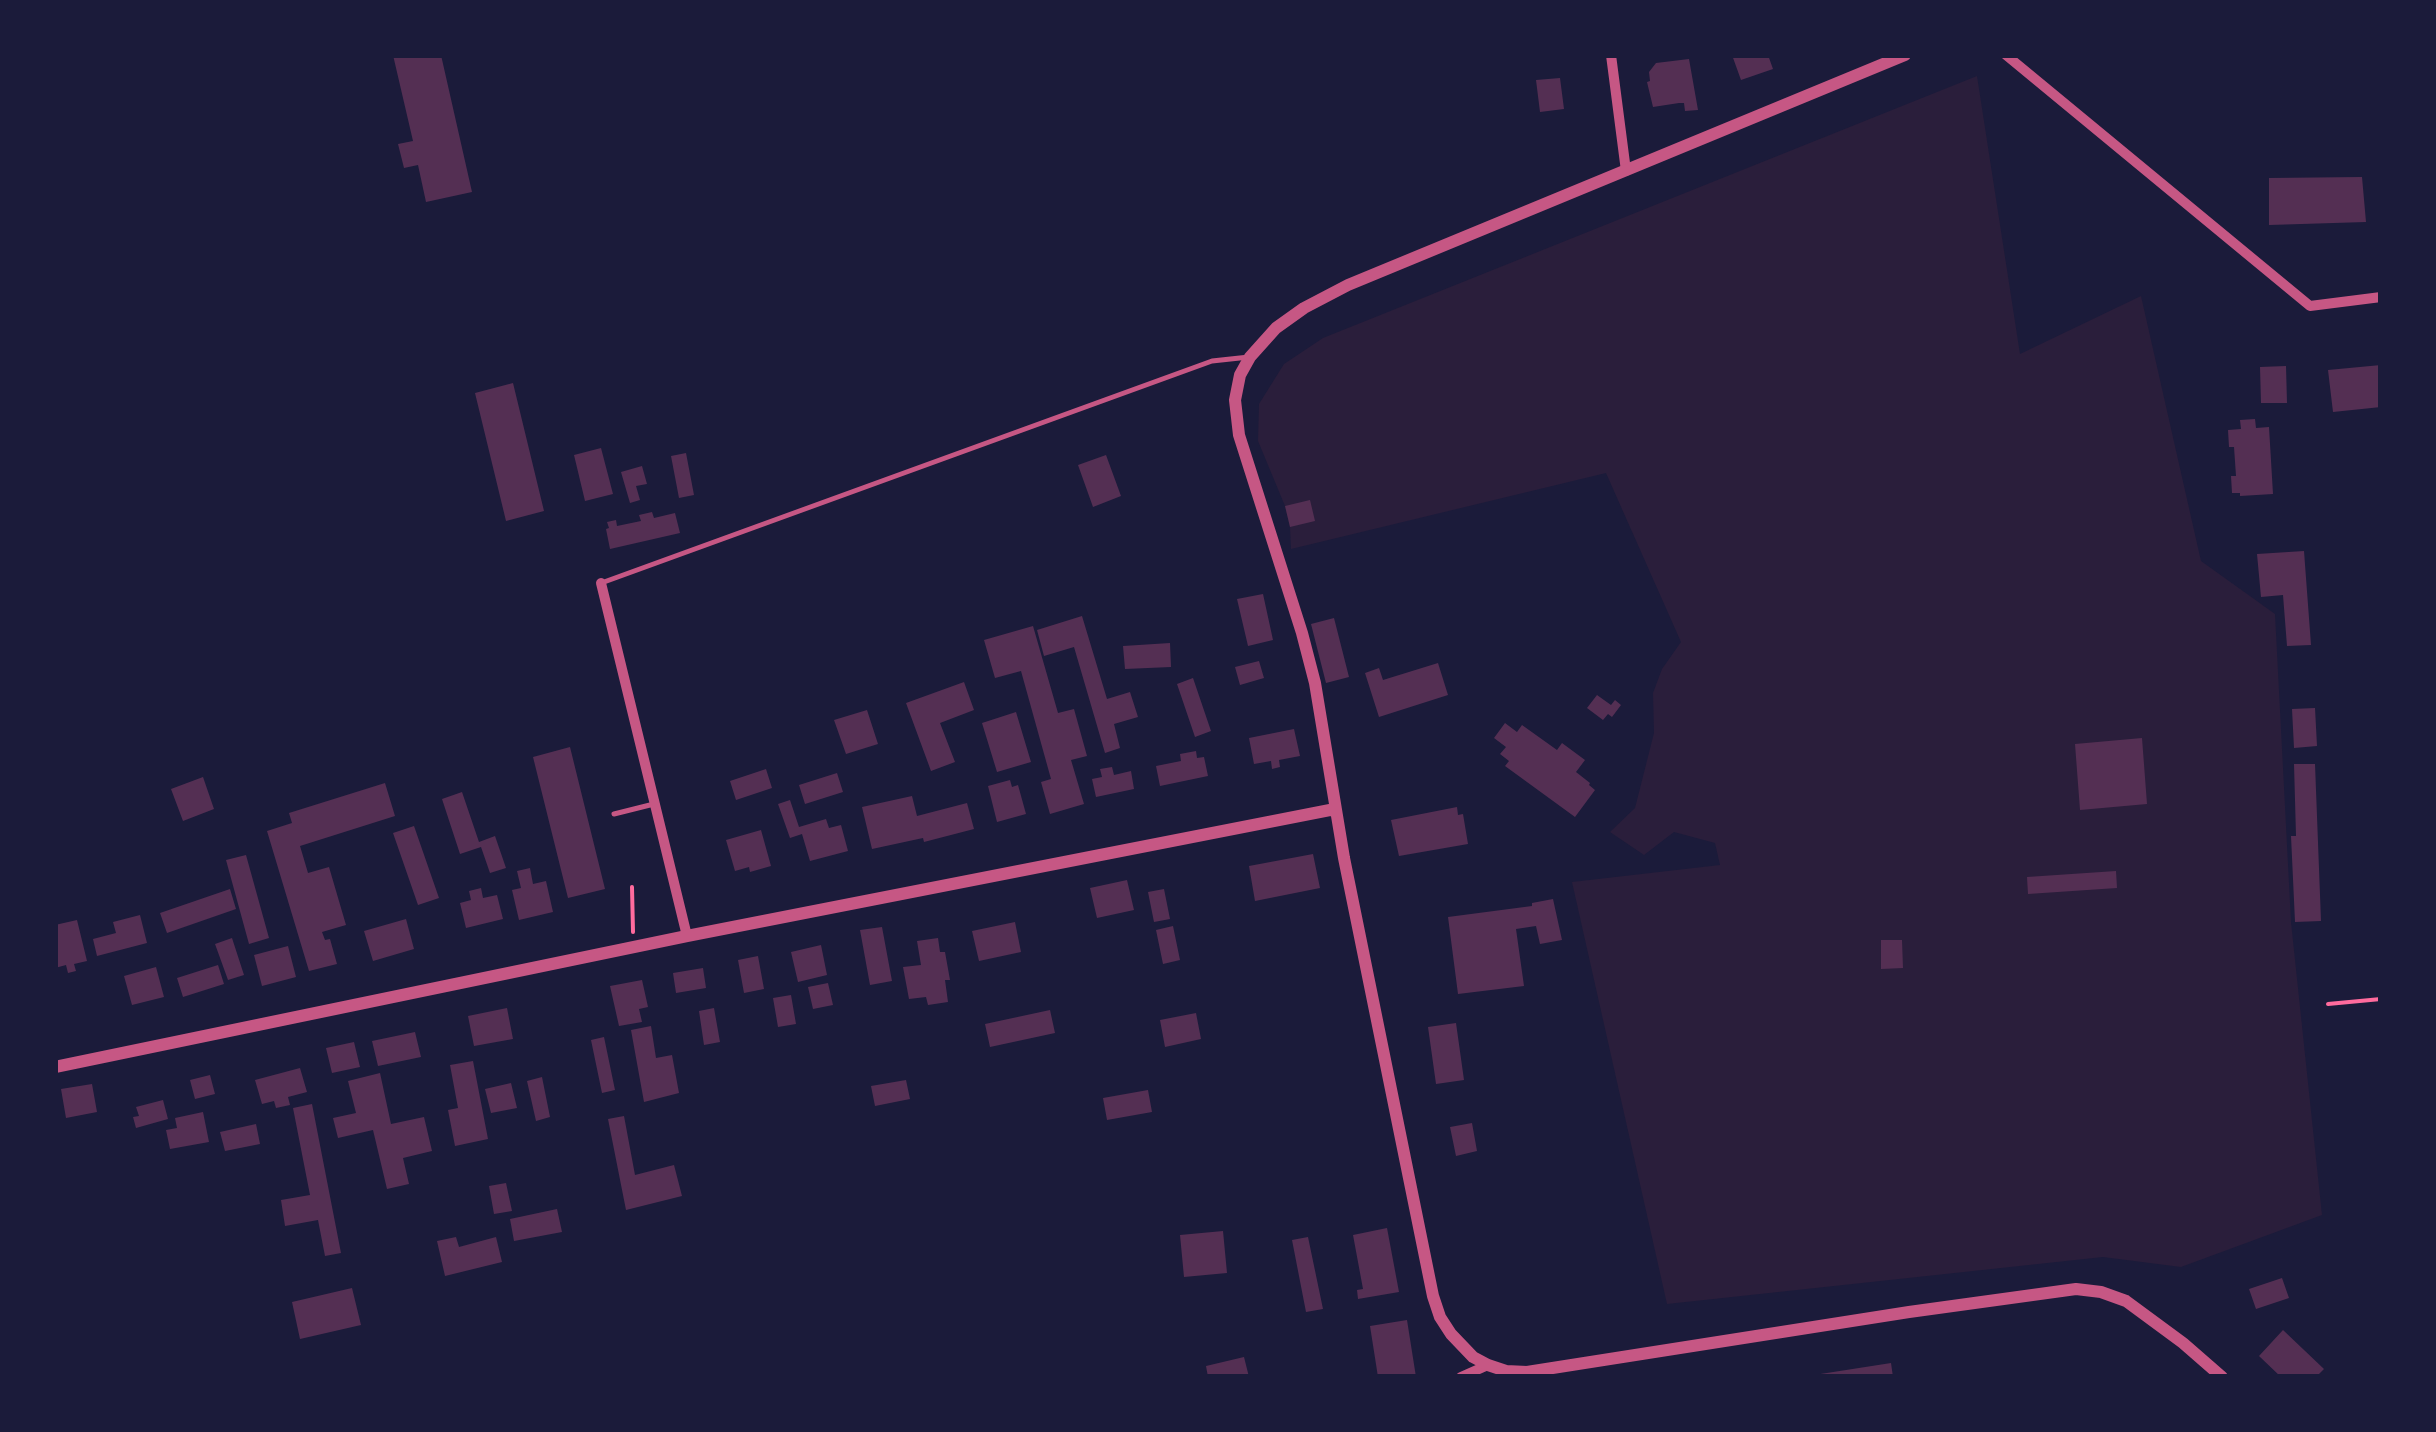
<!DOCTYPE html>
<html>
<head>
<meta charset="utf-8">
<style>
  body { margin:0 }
  #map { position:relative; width:2436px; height:1432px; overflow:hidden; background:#1b1b3a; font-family:Jost,sans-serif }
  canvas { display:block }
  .frame { position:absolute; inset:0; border:58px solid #1b1b3a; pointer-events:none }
</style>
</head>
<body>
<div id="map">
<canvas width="2436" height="1432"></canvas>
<div class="frame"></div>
</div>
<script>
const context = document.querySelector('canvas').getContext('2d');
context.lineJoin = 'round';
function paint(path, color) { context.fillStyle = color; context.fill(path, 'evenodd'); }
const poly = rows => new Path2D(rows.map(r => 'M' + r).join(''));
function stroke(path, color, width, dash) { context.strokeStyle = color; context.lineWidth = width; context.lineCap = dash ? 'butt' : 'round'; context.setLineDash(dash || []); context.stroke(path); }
const green = poly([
  [1977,76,2020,354,2141,296,2201,561,2275,614,2291,922,2322,1215,2181,1267,2103,1257,1667,1304,1572,882,1720,865,1715,843,1674,832,1644,855,1610,832,1635,808,1654,733,1653,693,1662,669,1681,642,1606,473,1291,549,1290,527,1285,506,1258,441,1259,404,1284,364,1323,338]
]);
const building = poly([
  [393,55,441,55,472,192,426,202,418,165,404,168,398,144,413,141],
  [1732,55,1768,55,1773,69,1741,80],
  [1689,59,1698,110,1685,111,1684,103,1679,103,1653,107,1647,82,1650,81,1649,72,1656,63],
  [1560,78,1564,109,1540,112,1536,80],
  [2362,177,2366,222,2269,225,2269,178],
  [2381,365,2381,407,2333,412,2328,370],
  [2286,366,2287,403,2261,403,2260,367],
  [513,383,544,511,506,521,475,393],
  [2255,419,2256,428,2269,427,2273,494,2240,496,2240,493,2232,493,2231,476,2236,476,2234,447,2229,447,2228,430,2241,429,2240,420],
  [601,448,613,494,585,501,574,455],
  [686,453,694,495,679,498,671,456],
  [1106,455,1121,496,1093,507,1078,465],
  [642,466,647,484,636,486,640,500,630,503,621,472],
  [1310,500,1315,521,1290,527,1285,506],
  [652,512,654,518,675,513,680,533,610,549,606,529,609,528,607,522,616,520,617,526,641,521,639,515],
  [2304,551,2311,645,2287,646,2283,595,2261,597,2257,554],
  [1263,594,1273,640,1248,646,1237,599],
  [1082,616,1107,699,1130,692,1138,717,1114,724,1120,748,1105,753,1074,647,1044,656,1037,630],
  [1334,618,1349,677,1326,683,1311,624],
  [1033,626,1058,713,1074,709,1087,756,1071,760,1084,804,1050,814,1041,782,1051,779,1021,671,995,678,984,640],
  [1170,643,1171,667,1125,669,1123,646],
  [1259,661,1264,678,1240,685,1235,667],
  [1438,663,1448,695,1379,717,1365,673,1379,668,1383,680],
  [1193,678,1211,731,1195,737,1177,684],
  [964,682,974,710,940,723,955,762,931,771,906,703],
  [1597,695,1611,705,1615,700,1621,705,1612,717,1608,714,1603,720,1587,708],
  [2315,708,2317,746,2294,748,2292,709],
  [867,710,878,744,846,754,834,720],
  [1016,712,1031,762,997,772,982,723],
  [1505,723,1517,732,1522,725,1557,750,1562,743,1585,760,1576,772,1590,783,1589,785,1595,790,1575,817,1505,766,1509,761,1500,754,1506,747,1494,738],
  [1294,729,1300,756,1279,760,1280,767,1272,769,1271,761,1254,764,1249,738],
  [2142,738,2147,804,2080,810,2075,744],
  [570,747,605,889,568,898,533,757],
  [1196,751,1197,758,1204,757,1208,776,1160,786,1156,766,1181,761,1180,754],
  [2294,764,2315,764,2321,921,2295,922,2291,836,2296,836],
  [1112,767,1114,775,1131,771,1134,789,1096,797,1092,779,1102,777,1100,769],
  [766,769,772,788,736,800,730,781],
  [837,773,843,792,805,804,799,785],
  [203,777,214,809,183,821,171,789],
  [1010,780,1012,787,1018,785,1026,814,997,822,988,786],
  [385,783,395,816,300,846,308,873,329,867,346,925,322,932,325,940,330,939,337,964,309,971,267,831,292,823,289,813],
  [462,792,479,842,495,836,506,868,490,873,481,847,460,854,442,799],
  [912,796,917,816,967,803,974,829,924,842,923,838,872,849,862,807],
  [790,800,799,827,826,819,829,828,841,825,848,851,810,861,802,834,790,838,778,804],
  [1457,807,1458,815,1463,814,1468,844,1399,856,1391,820],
  [414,826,439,898,418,905,393,833],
  [761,830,771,866,750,872,749,867,735,871,726,840],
  [1313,854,1320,888,1255,901,1249,866],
  [246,855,269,938,249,944,226,860],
  [530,868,533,884,546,881,553,912,519,920,512,890,521,888,517,871],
  [2116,871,2117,888,2028,894,2027,877],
  [1127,880,1134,910,1097,918,1090,888],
  [481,888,483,898,497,895,503,919,466,928,460,903,471,900,469,891],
  [230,889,236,909,167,933,160,913],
  [1164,889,1170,919,1154,922,1148,892],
  [1553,899,1562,940,1540,944,1536,926,1516,929,1524,986,1458,994,1448,917,1532,906,1532,903],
  [140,915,147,943,97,956,93,939,116,933,113,922],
  [406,919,414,949,373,961,364,931],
  [77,920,87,961,74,964,76,971,68,973,66,965,55,968,55,925],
  [1015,922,1021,952,979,961,972,931],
  [1173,926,1180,960,1163,964,1156,930],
  [882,927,892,981,870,985,860,930],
  [232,938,244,975,228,980,215,944],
  [938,938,940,952,945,952,950,980,945,980,948,1002,928,1005,926,997,909,999,903,967,921,965,917,941],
  [1881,940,1902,940,1903,968,1881,969],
  [821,945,827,975,798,982,791,952],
  [288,946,296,977,262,986,254,955],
  [758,956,764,989,744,993,738,960],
  [218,965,224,984,183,997,177,978],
  [156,967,164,997,132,1005,124,976],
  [703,968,706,988,676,993,673,973],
  [642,980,648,1007,639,1009,642,1022,619,1026,610,986],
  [828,983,833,1005,813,1009,808,987],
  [791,995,796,1024,778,1027,773,998],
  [507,1008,513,1039,474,1046,468,1016],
  [714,1008,720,1042,704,1045,699,1011],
  [1050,1010,1055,1033,990,1047,985,1024],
  [1196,1013,1201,1039,1165,1047,1160,1020],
  [1456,1023,1464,1080,1436,1084,1428,1027],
  [651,1026,656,1058,672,1055,679,1093,644,1102,631,1030],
  [415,1032,421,1057,378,1066,372,1041],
  [604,1037,615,1090,602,1093,591,1040],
  [354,1042,360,1067,332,1073,326,1048],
  [473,1061,488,1139,455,1146,448,1110,458,1108,450,1065],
  [300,1068,307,1092,288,1097,290,1105,276,1108,274,1101,262,1104,255,1080],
  [380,1073,391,1124,424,1117,432,1151,403,1158,409,1184,387,1189,373,1130,338,1138,333,1118,356,1113,348,1081],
  [210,1075,215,1094,195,1099,190,1080],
  [542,1077,550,1117,536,1121,527,1081],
  [906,1080,910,1099,875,1106,871,1086],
  [511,1083,517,1108,491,1113,485,1089],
  [92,1084,97,1112,66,1118,61,1089],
  [1148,1090,1152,1112,1107,1120,1103,1098],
  [163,1100,168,1119,136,1128,133,1117,139,1116,136,1107],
  [312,1104,341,1253,325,1256,318,1220,285,1226,281,1200,310,1195,293,1108],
  [203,1112,209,1142,170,1149,166,1130,177,1128,175,1118],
  [624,1116,635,1175,674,1165,682,1196,626,1210,608,1119],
  [1472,1123,1477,1151,1456,1156,1450,1127],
  [256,1124,260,1144,225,1151,220,1132],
  [506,1183,512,1211,494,1214,489,1186],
  [557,1209,562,1232,514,1241,510,1219],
  [1387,1228,1399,1292,1358,1299,1357,1290,1363,1289,1353,1235],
  [1223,1231,1227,1273,1184,1277,1180,1235],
  [456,1237,459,1247,496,1237,502,1262,445,1276,437,1241],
  [1308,1237,1323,1309,1306,1312,1292,1240],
  [2282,1278,2289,1298,2256,1309,2249,1289],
  [352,1288,361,1325,300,1339,292,1302],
  [1407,1320,1416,1377,1378,1377,1370,1326],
  [2283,1330,2324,1369,2316,1377,2281,1377,2259,1356],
  [1244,1357,1249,1377,1208,1377,1206,1366],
  [1891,1363,1893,1377,1814,1377,1814,1375]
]);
const path = poly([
  [632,887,633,932],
  [2328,1004,2381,999]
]);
const service = poly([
  [604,582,1212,361,1249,357],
  [614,814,654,804]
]);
const minor = poly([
  [1611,55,1626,171],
  [2006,55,2310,306,2381,297],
  [601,583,687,936],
  [1461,1377,1488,1365]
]);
const tertiary = poly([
  [1905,55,1348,285,1304,308,1276,328,1250,357,1240,375,1235,400,1239,435,1302,633,1315,683,1344,858,1433,1296,1440,1317,1451,1334,1473,1357,1488,1365,1506,1371,1527,1372,1909,1312,2076,1289,2101,1292,2126,1301,2183,1343,2222,1377],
  [55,1067,687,936,1335,809]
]);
paint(green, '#2a1e3b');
paint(building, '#542f53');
stroke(path, '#ff6b9d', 4);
stroke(service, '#c65784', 5);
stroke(minor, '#c65784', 10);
stroke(tertiary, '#c65784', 12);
</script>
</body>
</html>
